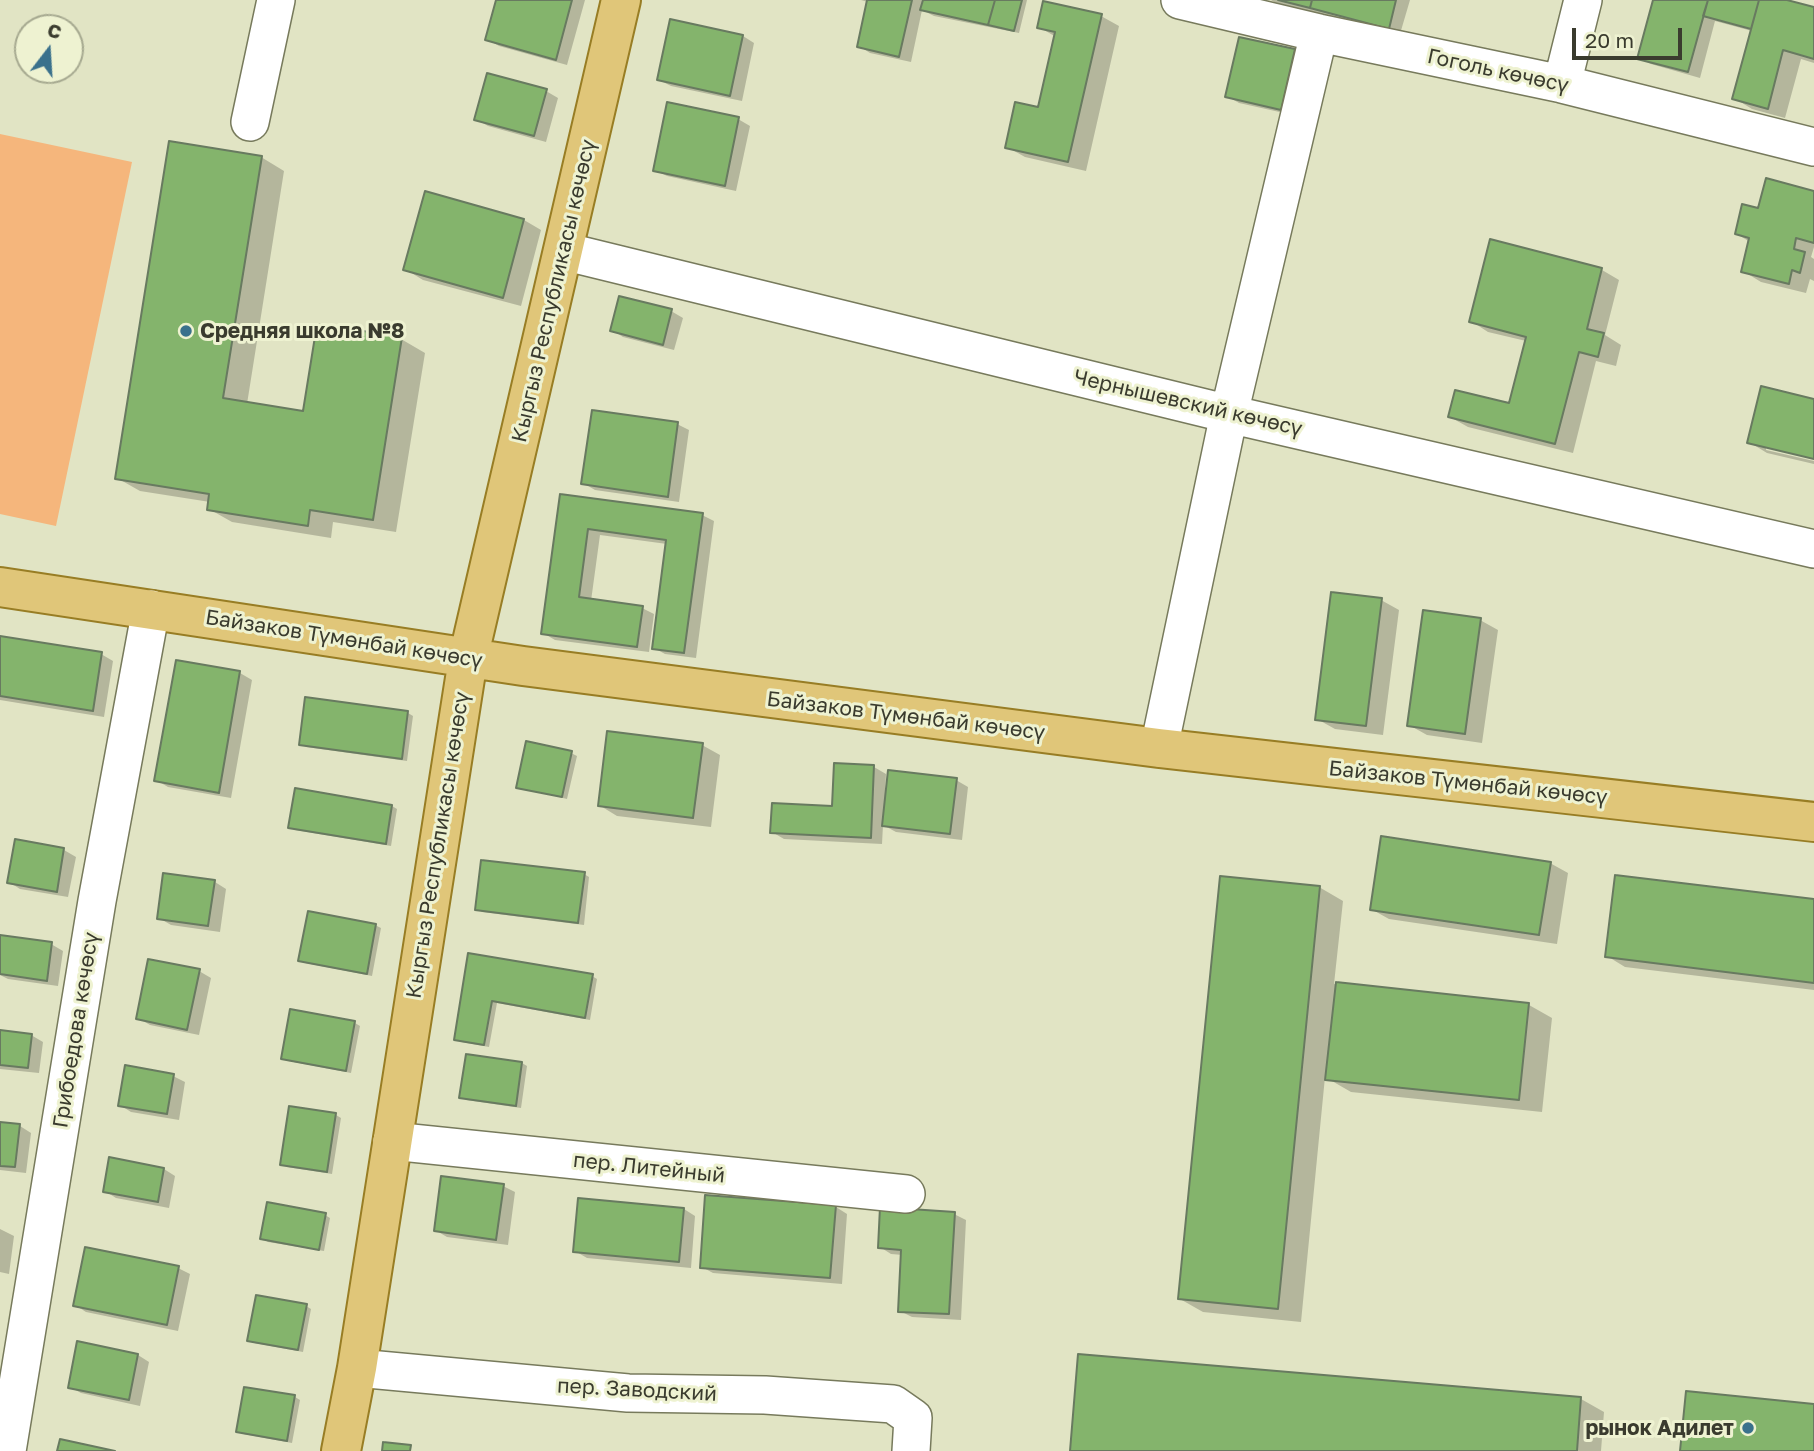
<!DOCTYPE html>
<html>
<head>
<meta charset="utf-8">
<style>
  body { margin:0 }
  #map { position:relative; width:1814px; height:1451px; overflow:hidden; background:#e1e4c4; font-family:"Golos Text",sans-serif }
  canvas { display:block }
  .north { position:absolute; left:14px; top:14px; width:70px; height:70px; box-sizing:border-box; background:#eef2d1; border:2px solid #a6a990; border-radius:50%; rotate:17deg; font-size:19px; font-weight:700; line-height:28px; text-align:center; color:#3a3b2e }
  .north::after { content:''; display:block; margin:auto; width:24px; height:32px; background:#3a718c; clip-path:polygon(50% 0,100% 100%,50% 72%,0 100%) }
  .scale { position:absolute; left:1572px; top:28px; width:110px; height:32px; box-sizing:border-box; border:4px solid #3a3b2e; border-top:0; padding-left:9px; font-size:21px; line-height:24px; white-space:nowrap; color:#3a3b2e; -webkit-text-stroke:5px #eef2d1; paint-order:stroke }
</style>
</head>
<body>
<div id="map">
<canvas width="1814" height="1451"></canvas>
<div class="north">С</div>
<div class="scale">20 m</div>
</div>
<script>
const context = document.querySelector('canvas').getContext('2d');
context.lineJoin = 'round';
function paint(path, color) { context.fillStyle = color; context.fill(path, 'evenodd'); }
const poly = rows => new Path2D(rows.map(r => 'M' + r).join(''));
function stroke(path, color, width, dash) { context.strokeStyle = color; context.lineWidth = width; context.lineCap = dash ? 'butt' : 'round'; context.setLineDash(dash || []); context.stroke(path); }
function drawText(font, color, halo, rows, align = 'center') {
  context.font = font + ' "Golos Text",sans-serif'; context.lineWidth = 6; context.setLineDash([]); context.textBaseline = 'middle'; context.strokeStyle = halo; context.fillStyle = color; for (const [text, x, y, turn = 0] of rows) {
    context.save(); context.translate(x, y); context.rotate((+turn || 0) * Math.PI / 180); context.textAlign = isNaN(turn) ? turn : align; if (halo) context.strokeText(text, 0, 0); context.fillText(text, 0, 0); context.restore();
  }
}
const green = poly([
  [0,134,132,162,56,526,0,514]
]);
const shadow = poly([
  [498,0,585,0,567,65,499,46,487,39],
  [861,0,1027,0,1019,33,934,16,922,10,911,62,870,53,859,46,868,2],
  [1271,0,1410,0,1400,34,1279,5],
  [1655,0,1780,0,1814,9,1814,63,1801,59,1785,118,1752,109,1734,98,1752,31,1715,21,1700,78,1651,64,1639,58],
  [1101,16,1119,26,1086,171,1025,157,1007,147,1039,109,1056,37,1039,27],
  [743,36,754,43,742,101,671,86,659,80],
  [1294,51,1306,57,1293,115,1239,103,1227,96],
  [488,75,546,91,558,98,546,142,488,126,476,119],
  [738,119,750,126,736,191,667,176,655,170],
  [261,157,284,171,247,404,304,413,401,339,425,353,396,532,333,522,331,538,232,522,209,509,210,502,140,491,117,478],
  [1814,193,1814,247,1811,257,1814,259,1814,281,1810,279,1806,293,1761,282,1743,271,1750,242,1737,234,1759,210],
  [524,220,541,230,521,306,423,280,405,269],
  [1491,241,1602,270,1619,280,1605,335,1621,345,1616,366,1596,361,1573,453,1468,427,1450,417,1510,405,1526,341,1488,332,1471,321],
  [671,311,683,318,674,350,623,337,612,330],
  [1814,401,1814,458,1766,446,1766,450,1814,461,1814,464,1767,453,1749,442],
  [677,424,689,430,679,502,595,490,583,483],
  [561,496,702,515,714,521,696,658,665,654,654,648,667,544,600,535,591,601,642,608,654,614,649,652,555,640,543,633],
  [1381,600,1399,610,1383,735,1335,729,1317,719],
  [1480,620,1498,630,1482,743,1427,735,1409,725],
  [0,638,101,654,113,661,104,717,0,700],
  [178,662,240,673,252,680,231,798,168,787,156,780],
  [408,713,413,716,407,761,306,747,301,744],
  [702,745,720,755,711,827,617,816,599,805],
  [571,753,577,756,567,799,518,787],
  [874,767,886,774,885,794,956,780,968,787,962,840,896,832,883,825,882,844,784,839,772,832,833,808],
  [392,806,397,809,391,846,295,830,290,827],
  [16,841,64,850,76,857,68,897,20,889,9,882],
  [1550,863,1568,873,1557,944,1389,919,1371,909],
  [584,874,589,877,584,925,482,912,477,909],
  [215,882,226,889,220,932,171,925,159,918],
  [1319,887,1343,901,1334,984,1529,1005,1552,1018,1542,1112,1351,1092,1325,1077,1301,1322,1203,1312,1180,1299],
  [1814,900,1814,990,1625,967,1607,956],
  [375,925,381,928,372,976,305,963,300,960],
  [51,944,63,951,58,986,8,979,0,975,0,950],
  [470,955,592,976,597,979,590,1020,497,1003,489,1047,461,1042,455,1039],
  [199,971,211,978,199,1035,150,1025,138,1018],
  [292,1011,355,1023,360,1026,351,1073,288,1061,283,1058],
  [0,1032,31,1035,43,1042,39,1073,0,1069],
  [468,1056,522,1063,527,1066,521,1108,466,1100,461,1097],
  [173,1076,185,1082,179,1120,131,1112,120,1105],
  [290,1108,336,1115,341,1118,332,1174,287,1167,282,1164],
  [0,1124,20,1126,31,1133,26,1173,0,1170],
  [164,1169,175,1176,169,1208,116,1198,105,1191],
  [503,1186,515,1192,508,1245,447,1237,435,1230],
  [836,1207,847,1214,842,1284,713,1273,702,1267],
  [684,1209,695,1216,691,1268,587,1258,575,1251],
  [954,1214,966,1220,961,1320,912,1317,900,1311,903,1255,891,1254,880,1247],
  [325,1215,330,1218,324,1251,268,1242,262,1238],
  [0,1229,14,1236,9,1274,0,1272],
  [178,1268,190,1274,178,1331,86,1312,75,1305],
  [306,1306,311,1309,303,1352,254,1343,249,1340],
  [138,1355,149,1362,140,1406,81,1393,70,1387],
  [1080,1356,1581,1399,1604,1412,1601,1451,1072,1451],
  [295,1397,300,1400,292,1443,243,1434,238,1431]
]);
const building = poly([
  [496,0,572,0,556,60,485,40,496,0],
  [867,0,912,0,899,57,857,47,867,0],
  [923,0,995,0,988,25,920,10,923,0],
  [995,0,1022,0,1014,31,988,25,995,0],
  [1278,0,1312,0,1310,8,1278,0],
  [1312,0,1396,0,1389,29,1310,8,1312,0],
  [1653,0,1708,0,1688,72,1637,59,1653,0],
  [1708,0,1759,0,1751,29,1703,16,1708,0],
  [1759,0,1787,0,1814,7,1814,59,1783,50,1768,109,1732,99,1759,0],
  [1043,1,1102,14,1068,162,1005,148,1015,102,1038,107,1055,32,1037,28,1043,1],
  [670,19,743,35,730,96,657,80,670,19],
  [1239,37,1295,49,1281,110,1225,97,1239,37],
  [487,73,547,89,534,136,474,120,487,73],
  [667,102,739,117,725,186,653,171,667,102],
  [169,141,262,156,223,398,303,411,317,324,402,337,373,520,310,510,308,526,207,510,209,494,115,479,169,141],
  [1766,178,1814,191,1814,243,1796,238,1794,249,1805,252,1800,273,1792,270,1789,284,1741,272,1749,238,1735,234,1742,204,1758,208,1766,178],
  [425,191,524,219,503,298,403,270,425,191],
  [1490,239,1602,268,1587,329,1604,333,1598,357,1579,352,1555,444,1448,417,1455,390,1509,403,1526,337,1469,322,1490,239],
  [619,296,672,309,663,345,610,331,619,296],
  [1761,386,1814,399,1814,459,1747,443,1761,386],
  [592,410,678,422,668,497,581,484,592,410],
  [560,494,703,513,684,653,652,649,666,540,588,529,579,597,643,606,637,647,541,634,560,494],
  [1331,592,1382,598,1366,726,1315,720,1331,592],
  [1423,610,1481,618,1465,734,1407,726,1423,610],
  [0,636,102,652,93,711,0,696,0,636],
  [176,660,240,671,219,793,154,781,176,660],
  [305,697,408,711,402,759,299,745,305,697],
  [607,731,703,743,693,818,598,806,607,731],
  [526,741,572,751,562,797,516,788,526,741],
  [834,763,874,765,871,838,770,833,772,803,832,806,834,763],
  [888,770,957,778,950,834,882,826,888,770],
  [295,788,392,805,386,844,288,828,295,788],
  [1381,836,1551,862,1539,935,1370,910,1381,836],
  [15,839,64,848,57,892,7,883,15,839],
  [481,860,585,872,578,923,475,910,481,860],
  [163,873,215,880,208,926,157,919,163,873],
  [1615,875,1814,899,1814,983,1605,957,1615,875],
  [1220,876,1320,886,1278,1309,1178,1299,1220,876],
  [308,911,376,924,367,974,298,961,308,911],
  [0,935,52,942,47,981,0,974,0,935],
  [468,953,593,974,585,1018,492,1001,484,1045,454,1040,468,953],
  [148,959,200,969,187,1030,136,1019,148,959],
  [1336,982,1529,1003,1519,1100,1325,1080,1336,982],
  [290,1009,355,1021,346,1071,281,1059,290,1009],
  [0,1030,32,1034,28,1068,0,1065,0,1030],
  [466,1054,522,1062,516,1106,459,1098,466,1054],
  [125,1065,174,1074,167,1114,118,1106,125,1065],
  [289,1106,336,1113,327,1172,280,1165,289,1106],
  [0,1122,20,1124,15,1167,0,1166,0,1122],
  [109,1157,164,1168,158,1202,103,1192,109,1157],
  [441,1176,504,1184,496,1240,434,1231,441,1176],
  [705,1195,836,1205,830,1278,700,1268,705,1195],
  [578,1198,684,1208,679,1262,573,1252,578,1198],
  [267,1202,326,1213,319,1250,260,1239,267,1202],
  [880,1207,955,1212,949,1314,898,1312,901,1250,878,1248,880,1207],
  [85,1247,179,1266,167,1325,73,1306,85,1247],
  [256,1295,307,1304,298,1350,247,1341,256,1295],
  [77,1341,138,1354,129,1400,68,1388,77,1341],
  [1078,1354,1581,1397,1577,1451,1070,1451,1078,1354],
  [244,1387,295,1395,287,1441,236,1432,244,1387],
  [1686,1391,1814,1404,1814,1451,1680,1451,1686,1391],
  [60,1439,115,1451,57,1451,60,1439],
  [383,1442,411,1445,410,1451,382,1451,383,1442]
]);
const minor = poly([
  [1180,0,1319,33,1562,84,1814,147],
  [1562,84,1583,0],
  [250,122,276,0],
  [563,251,1229,414,1814,549],
  [1159,748,1229,414,1319,33],
  [392,1141,906,1194],
  [357,1368,628,1393,765,1395,893,1404,913,1418,911,1451],
  [7,1451,97,901,151,609]
]);
const major = poly([
  [0,587,523,666,1159,748,1814,822],
  [341,1451,357,1368,468,659,621,0]
]);
const markers = [
  [186,331,7,"#3a718c"],
  [1748,1428,7,"#3a718c"]
];
const streetNames = [
  ["Гоголь көчөсү",1498,71,12],
  ["Кыргыз Республикасы көчөсү",554,291,-77],
  ["Чернышевский көчөсү",1188,403,13],
  ["Байзаков Түмөнбай көчөсү",344,639,9],
  ["Байзаков Түмөнбай көчөсү",906,716,7],
  ["Байзаков Түмөнбай көчөсү",1468,783,6],
  ["Кыргыз Республикасы көчөсү",438,845,-81],
  ["Грибоедова көчөсү",76,1030,-81],
  ["пер. Литейный",649,1168,6],
  ["пер. Заводский",637,1390,3]
];
const poiNames = [
  ["Средняя школа №8",200,331],
  ["рынок Адилет",1734,1428,"right"]
];
paint(green, '#f5b67c');
paint(shadow, '#0003');
paint(building, '#84b46c');
stroke(building, '#687a60', 2);
stroke(minor, '#777a5c', 40);
stroke(major, '#987d24', 42);
stroke(minor, '#fff', 37);
stroke(major, '#e0c679', 38);
for (const [x, y, r, color] of markers) { const dot = new Path2D(); dot.arc(x, y, r, 0, 2 * Math.PI); context.fillStyle = color; context.fill(dot); stroke(dot, '#eef2d1', 2.5); }
drawText('21px', '#3a3b2e', '#eef2d1', streetNames);
drawText('bold 21px', '#3a3b2e', '#eef2d1', poiNames, 'left');
</script>
</body>
</html>
